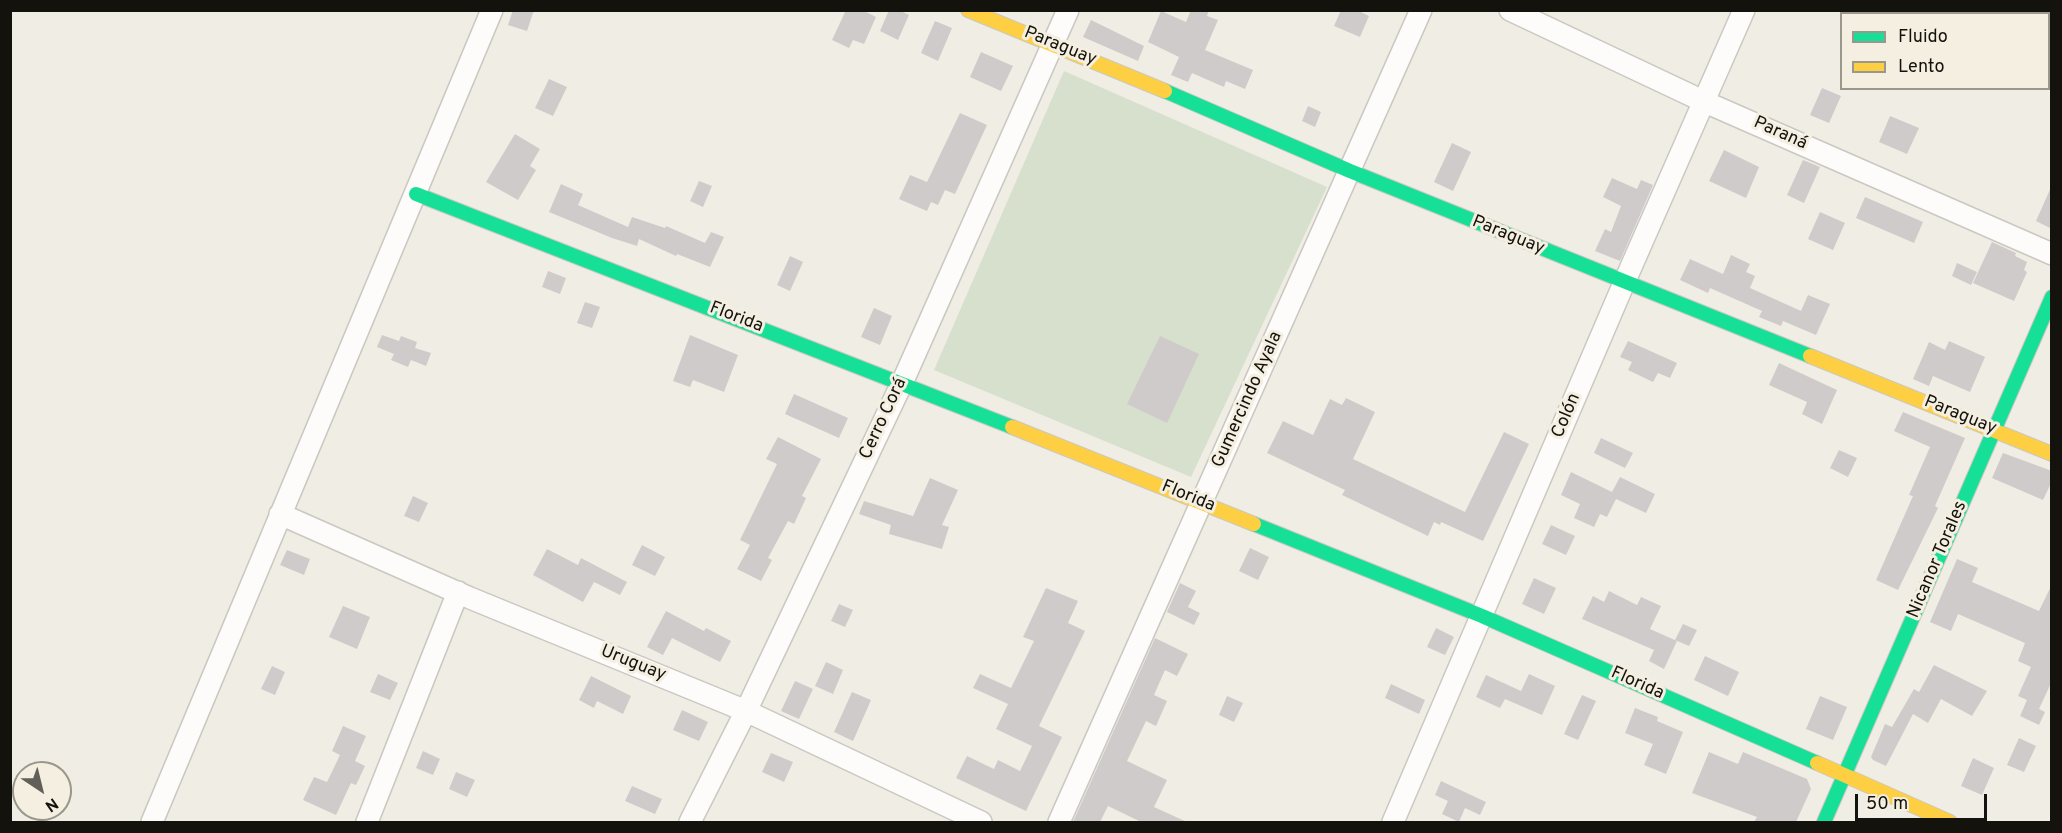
<!DOCTYPE html>
<html>
<head>
<meta charset="utf-8">
<style>
  body { margin:0 }
  #map { position:relative; width:2062px; height:833px; overflow:hidden; background:#f0ede4; font-family:Overpass,sans-serif }
  canvas { display:block }
  .frame { position:absolute; inset:0; border:12px solid #14120d; pointer-events:none }
  .legend { position:absolute; left:1840px; top:12px; width:210px; height:78px; box-sizing:border-box; background:#f4efe0; border:2px solid #9a978c; margin:0; padding:8px 10px; list-style:none; font-size:18px; color:#14120d }
  .legend li { display:flex; align-items:center; gap:12px; height:30px }
  .legend b { width:30px; border:2px solid #9a978c }
  .north { position:absolute; left:12px; top:761px; width:60px; height:60px; box-sizing:border-box; background:#f4efe0; border:2px solid #9a978c; border-radius:50%; rotate:145deg; font-size:16px; font-weight:700; line-height:24px; text-align:center; color:#14120d }
  .north::after { content:''; display:block; margin:auto; width:21px; height:27px; background:#615f58; clip-path:polygon(50% 0,100% 100%,50% 72%,0 100%) }
  .scale { position:absolute; left:1855px; top:794px; width:132px; height:27px; box-sizing:border-box; border:3px solid #14120d; border-top:0; padding-left:8px; font-size:18px; line-height:21px; white-space:nowrap; color:#14120d; -webkit-text-stroke:4px #f4efe0; paint-order:stroke }
</style>
</head>
<body>
<div id="map">
<canvas width="2062" height="833"></canvas>
<div class="frame"></div>
<ul class="legend">
<li><b style="height:8px;background:#16e098"></b>Fluido</li>
<li><b style="height:8px;background:#ffcf43"></b>Lento</li>
</ul>
<div class="north">N</div>
<div class="scale">50 m</div>
</div>
<script>
const context = document.querySelector('canvas').getContext('2d');
context.lineJoin = 'round';
function paint(path, color) { context.fillStyle = color; context.fill(path, 'evenodd'); }
const poly = rows => new Path2D(rows.map(r => 'M' + r).join(''));
function stroke(path, color, width, dash) { context.strokeStyle = color; context.lineWidth = width; context.lineCap = dash ? 'butt' : 'round'; context.setLineDash(dash || []); context.stroke(path); }
function drawText(font, color, halo, rows, align = 'center') {
  context.font = font + ' Overpass,sans-serif'; context.lineWidth = 6; context.setLineDash([]); context.textBaseline = 'middle'; context.strokeStyle = halo; context.fillStyle = color; for (const [text, x, y, turn = 0] of rows) {
    context.save(); context.translate(x, y); context.rotate((+turn || 0) * Math.PI / 180); context.textAlign = isNaN(turn) ? turn : align; if (halo) context.strokeText(text, 0, 0); context.fillText(text, 0, 0); context.restore();
  }
}
const green = poly([
  [1064,71,1327,187,1191,477,934,370]
]);
const building = poly([
  [513,10,534,10,527,31,508,25],
  [846,10,862,10,876,17,864,44,853,40,849,48,832,40],
  [889,10,899,10,909,15,898,40,880,31],
  [1191,10,1209,10,1207,16,1218,20,1205,50,1253,70,1245,89,1226,81,1224,87,1192,73,1188,82,1171,75,1179,57,1148,42,1161,11,1186,22],
  [1341,10,1357,10,1369,16,1360,37,1334,26],
  [1091,20,1144,46,1138,61,1083,37],
  [935,21,952,28,938,61,921,53],
  [981,52,1013,66,1001,91,970,77],
  [549,79,567,87,553,116,535,108],
  [1822,88,1841,96,1829,123,1810,115],
  [1308,106,1321,112,1315,127,1302,121],
  [960,113,987,125,955,194,945,190,938,205,931,202,927,211,899,199,910,175,927,182],
  [1890,116,1919,128,1907,154,1879,142],
  [515,134,540,149,530,166,536,170,518,200,486,182],
  [1452,143,1471,152,1453,191,1434,182],
  [1724,150,1759,167,1746,198,1709,181],
  [1803,160,1820,167,1804,203,1787,195],
  [1612,178,1637,189,1641,180,1653,185,1620,261,1595,251,1605,229,1611,232,1621,206,1603,197],
  [699,181,712,186,703,207,690,201],
  [561,184,583,194,578,205,628,227,632,217,665,228,666,226,705,243,711,232,724,237,710,267,677,254,676,256,639,239,637,246,612,238,549,212],
  [2052,185,2052,229,2036,221],
  [1865,197,1923,222,1914,243,1856,218],
  [1820,212,1845,223,1833,250,1808,239],
  [1992,242,2016,253,2015,256,2027,262,2024,270,2027,272,2014,301,1973,283],
  [1731,255,1750,264,1746,272,1755,276,1750,288,1801,311,1808,295,1830,304,1816,335,1783,321,1781,326,1759,317,1762,311,1710,288,1708,293,1680,280,1690,259,1723,274],
  [790,256,803,262,790,291,777,285],
  [1957,263,1977,272,1971,285,1952,276],
  [548,271,566,278,560,294,542,287],
  [585,302,600,307,592,328,577,323],
  [874,308,892,316,880,345,861,337],
  [382,335,399,341,401,336,417,342,415,348,431,353,426,366,411,360,408,367,391,360,394,354,377,347],
  [690,335,738,355,724,392,693,380,690,387,673,381],
  [1160,336,1199,354,1167,423,1127,404],
  [1628,341,1677,363,1670,378,1658,373,1653,382,1628,370,1632,362,1620,357],
  [1949,341,1985,357,1970,392,1933,376,1929,386,1913,379,1929,342,1945,350],
  [1779,363,1837,390,1822,424,1802,414,1807,402,1769,385],
  [794,394,848,418,839,438,785,414],
  [1346,398,1375,412,1353,459,1465,512,1504,432,1529,444,1483,541,1441,522,1440,525,1434,522,1428,536,1342,495,1345,490,1267,453,1283,421,1313,435,1330,399,1342,405],
  [1903,412,1965,438,1935,506,1938,508,1898,590,1876,580,1913,496,1909,495,1930,447,1894,431],
  [778,437,821,459,802,496,806,498,794,524,788,521,768,558,772,560,761,581,737,569,750,545,740,540,777,464,766,459],
  [1601,438,1633,453,1625,468,1594,453],
  [1839,450,1857,458,1848,477,1830,468],
  [2003,453,2052,471,2052,481,2043,500,1992,478],
  [1571,472,1612,492,1620,477,1655,494,1646,513,1616,499,1607,517,1600,514,1594,527,1574,518,1580,504,1561,495],
  [930,478,958,490,942,525,949,527,942,549,889,534,891,525,859,514,864,501,913,516],
  [413,496,428,503,419,522,404,516],
  [1551,525,1575,536,1566,555,1542,544],
  [642,545,665,557,655,576,632,565],
  [1250,548,1269,557,1258,580,1239,571],
  [547,549,578,565,581,558,627,582,620,595,594,582,583,602,533,575],
  [287,550,310,559,304,575,280,565],
  [1957,559,1978,568,1972,582,2039,611,2052,584,2052,681,2039,709,2045,712,2039,725,2020,716,2027,700,2018,696,2031,667,2018,661,2025,643,1958,614,1951,631,1930,622],
  [1534,578,1556,588,1544,614,1522,604],
  [1180,583,1196,591,1188,607,1200,613,1194,625,1167,612],
  [1046,588,1078,601,1068,623,1085,631,1039,726,1062,737,1026,811,956,778,967,756,994,769,998,760,1020,771,1032,746,996,729,1008,704,973,688,980,674,1011,688,1034,641,1023,637],
  [1609,591,1637,605,1641,597,1661,606,1650,629,1677,641,1664,669,1649,661,1654,650,1582,619,1593,596,1604,602],
  [839,604,853,610,845,627,831,621],
  [343,606,370,617,357,649,329,637],
  [666,611,704,631,706,628,731,641,720,662,672,638,663,655,647,647],
  [1683,624,1697,630,1689,646,1675,640],
  [1436,628,1454,637,1445,655,1427,647],
  [1155,638,1188,654,1177,676,1165,670,1154,695,1167,701,1156,726,1146,721,1127,761,1167,780,1154,807,1187,822,1141,822,1108,806,1100,822,1073,822],
  [1705,656,1739,672,1728,696,1694,680],
  [826,662,843,670,833,694,815,686],
  [1934,665,1987,691,1972,716,1941,699,1928,723,1913,714,1886,766,1873,760,1871,757,1885,724,1892,727,1914,689,1919,692],
  [272,666,285,672,275,695,261,689],
  [378,674,398,683,390,700,370,692],
  [1529,674,1555,686,1542,715,1505,699,1500,708,1476,697,1486,675,1521,691],
  [591,676,631,696,623,714,597,701,594,708,579,700],
  [795,681,813,689,799,719,781,711],
  [1391,684,1425,700,1419,714,1385,698],
  [852,692,871,700,853,741,834,732],
  [1582,695,1596,701,1578,740,1564,734],
  [1227,696,1243,703,1234,722,1219,715],
  [1820,696,1847,707,1833,740,1806,729],
  [1635,708,1658,717,1657,721,1683,732,1666,774,1644,765,1653,744,1625,733],
  [682,710,708,722,699,741,673,730],
  [343,726,366,736,355,761,365,766,356,785,351,783,336,815,303,800,314,777,327,782,340,755,332,751],
  [2019,738,2036,746,2024,772,2007,765],
  [423,751,440,759,433,775,416,768],
  [1709,752,1738,764,1743,752,1807,779,1811,789,1796,822,1754,822,1757,817,1692,793],
  [771,753,793,762,784,782,762,772],
  [1973,758,1994,768,1982,795,1961,786],
  [456,772,475,780,467,797,449,789],
  [1441,781,1486,802,1480,815,1465,808,1459,822,1442,814,1448,801,1435,795],
  [632,786,662,799,655,814,625,801]
]);
const street = poly([
  [1510,10,1705,102,2052,254],
  [280,514,470,598,746,711,981,822],
  [152,822,492,10],
  [367,822,458,592],
  [690,822,746,711,902,383,1068,10],
  [1059,822,1421,10],
  [1393,822,1624,283,1744,10]
]);
const fast = poly([
  [1165,91,1350,171,1810,356],
  [416,194,1012,427],
  [1254,524,1482,616,1817,763],
  [1824,822,2052,297]
]);
const slow = poly([
  [968,10,1165,91],
  [1810,356,2052,454],
  [1012,427,1254,524],
  [1817,763,1950,822]
]);
const streetNames = [
  ["Paraguay",1060,47,22],
  ["Paraná",1780,134,24],
  ["Paraguay",1508,236,22],
  ["Florida",736,318,21],
  ["Gumercindo Ayala",1248,400,-66],
  ["Colón",1567,416,-67],
  ["Paraguay",1960,416,22],
  ["Cerro Corá",884,419,-65],
  ["Florida",1188,497,22],
  ["Nicanor Torales",1938,560,-67],
  ["Uruguay",633,664,22],
  ["Florida",1637,684,24]
];
paint(green, '#d6e0cd');
paint(building, '#cfcbca');
stroke(street, '#cac8c1', 24);
stroke(fast, '#cac8c1', 16);
stroke(slow, '#cac8c1', 16);
stroke(street, '#fdfcfb', 21);
stroke(fast, '#16e098', 14);
stroke(slow, '#ffcf43', 14);
drawText('18px', '#14120d', '#f4efe0', streetNames);
</script>
</body>
</html>
